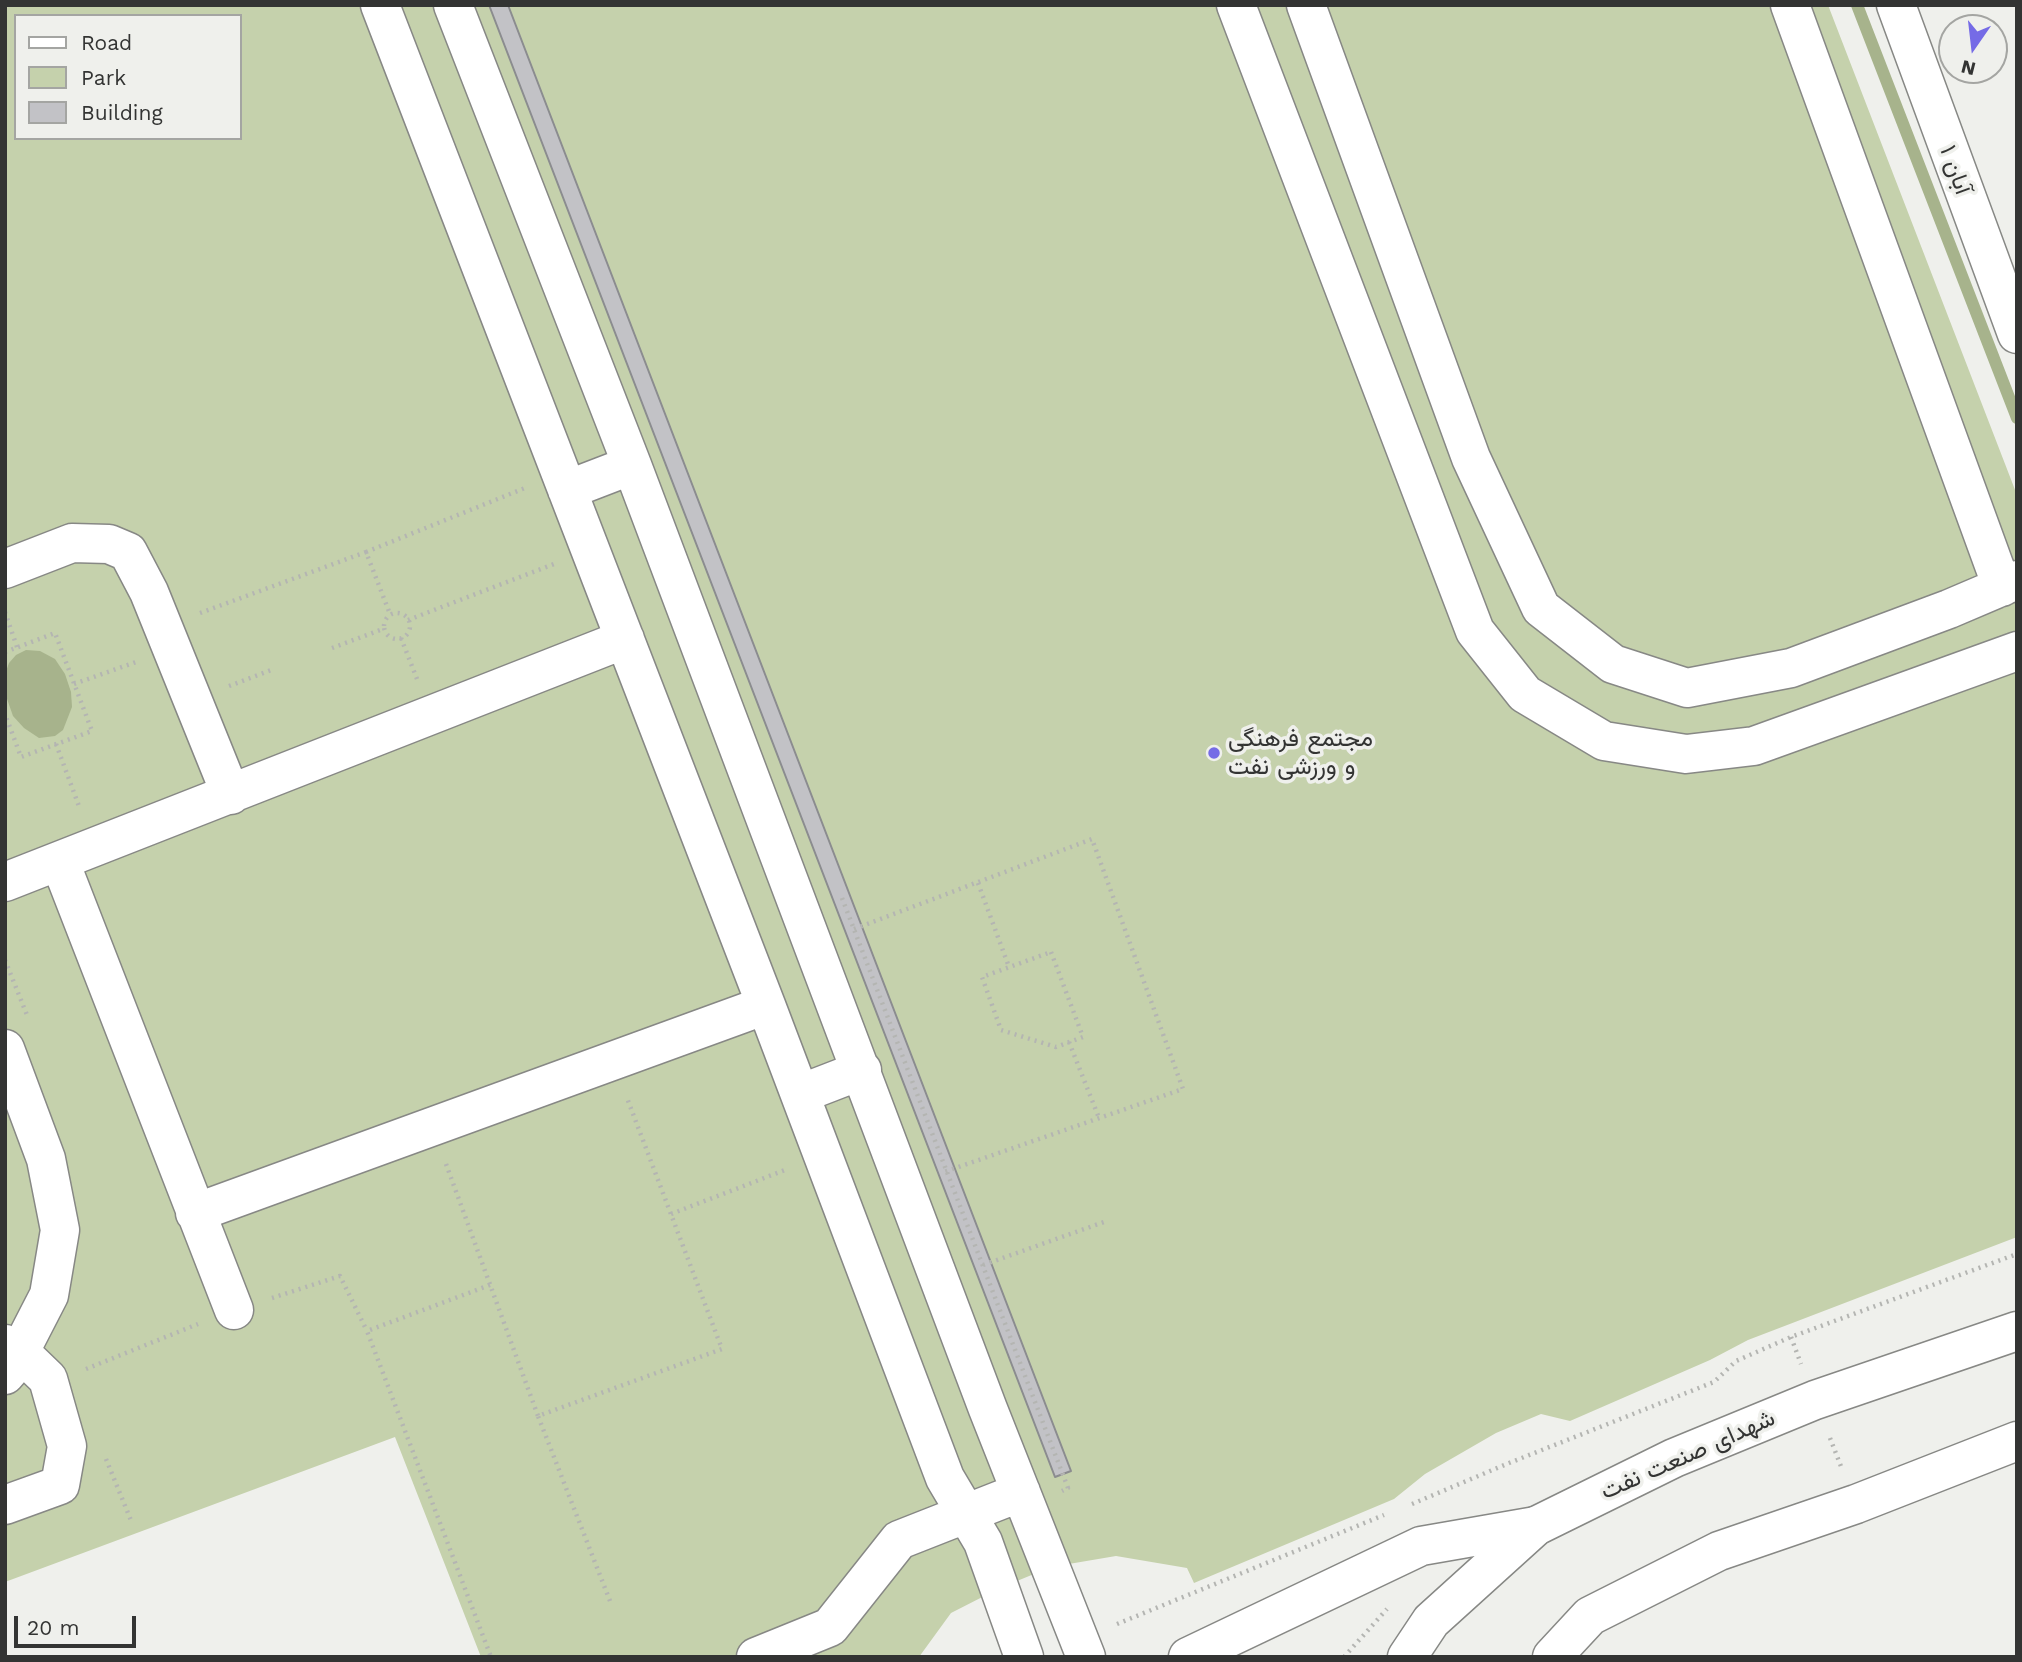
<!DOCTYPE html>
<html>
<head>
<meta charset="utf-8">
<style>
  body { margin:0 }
  #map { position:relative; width:2022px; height:1662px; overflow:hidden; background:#eff0ec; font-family:"Work Sans",sans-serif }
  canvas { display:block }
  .frame { position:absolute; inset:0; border:7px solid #333433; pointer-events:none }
  .legend { position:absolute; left:14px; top:14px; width:228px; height:126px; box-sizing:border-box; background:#eff0ec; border:2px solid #a4a5a2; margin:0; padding:9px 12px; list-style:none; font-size:21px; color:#333433 }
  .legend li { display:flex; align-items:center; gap:14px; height:35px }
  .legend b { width:35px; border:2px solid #a4a5a2 }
  .north { position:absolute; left:1938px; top:14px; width:70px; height:70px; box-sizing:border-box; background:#eff0ec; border:2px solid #a4a5a2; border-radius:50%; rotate:194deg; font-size:19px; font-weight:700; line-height:28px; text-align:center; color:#333433 }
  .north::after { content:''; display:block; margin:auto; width:24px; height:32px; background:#756be6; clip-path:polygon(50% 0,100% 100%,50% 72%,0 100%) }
  .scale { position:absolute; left:14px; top:1616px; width:122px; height:32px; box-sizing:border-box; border:4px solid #333433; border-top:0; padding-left:9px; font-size:21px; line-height:24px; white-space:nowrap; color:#333433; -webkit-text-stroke:5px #eff0ec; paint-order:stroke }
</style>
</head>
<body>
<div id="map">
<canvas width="2022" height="1662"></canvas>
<div class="frame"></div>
<ul class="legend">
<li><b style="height:9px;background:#fff"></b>Road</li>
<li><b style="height:19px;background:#c5d1ac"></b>Park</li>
<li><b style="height:19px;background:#c2c2c6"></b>Building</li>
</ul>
<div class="north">N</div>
<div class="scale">20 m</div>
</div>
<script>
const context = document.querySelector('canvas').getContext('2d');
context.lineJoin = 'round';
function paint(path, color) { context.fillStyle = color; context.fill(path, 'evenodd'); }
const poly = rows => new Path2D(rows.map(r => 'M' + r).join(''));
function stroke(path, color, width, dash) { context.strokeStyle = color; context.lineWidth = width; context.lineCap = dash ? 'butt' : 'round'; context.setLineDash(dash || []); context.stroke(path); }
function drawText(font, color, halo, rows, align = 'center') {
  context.font = font + ' "Work Sans",Vazirmatn,sans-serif'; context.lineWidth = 7; context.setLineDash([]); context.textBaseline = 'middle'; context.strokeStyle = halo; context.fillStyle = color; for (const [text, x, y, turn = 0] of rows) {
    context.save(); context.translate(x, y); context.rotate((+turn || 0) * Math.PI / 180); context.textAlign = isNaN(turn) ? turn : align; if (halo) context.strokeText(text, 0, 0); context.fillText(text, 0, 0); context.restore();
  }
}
const green = poly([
  [5,5,1828,5,2017,495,2017,1237,1748,1340,1710,1360,1570,1421,1541,1414,1496,1433,1425,1474,1394,1499,1194,1583,1187,1568,1116,1556,1051,1567,1000,1588,951,1613,919,1657,481,1657,395,1437,5,1582],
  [16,16,240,16,240,138,16,138]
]);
const water = poly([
  [26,650,40,651,55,659,65,674,71,692,72,707,63,730,55,736,39,738,24,728,13,716,6,696,5,674,9,663,16,655]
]);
const stream = poly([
  [1857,5,2017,418]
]);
const building = poly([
  [489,5,508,5,1071,1471,1055,1477,489,5]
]);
const path = poly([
  [366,552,525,488],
  [5,612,17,647],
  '384 626a13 13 0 1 1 26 0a13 13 0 1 1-26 0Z',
  [200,613,366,552,390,614],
  [408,620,554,564],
  [401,638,417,679],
  [332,648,383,629],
  [5,652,55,633,92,731,21,757,5,714],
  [74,684,136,662],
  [229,686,274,669],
  [56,744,80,809],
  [978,883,1009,967],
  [842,898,1068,1488,1062,1491],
  [854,929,1092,839,1183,1089,944,1172],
  [1051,952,1083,1037,1056,1047,1001,1030,982,977,1051,952],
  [5,960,27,1015],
  [1069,1042,1099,1118],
  [446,1164,538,1416],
  [671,1214,785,1170],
  [983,1265,1104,1222],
  [490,1285,367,1331,491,1657],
  [272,1298,340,1276,367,1331],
  [1791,1337,1801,1364],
  [86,1369,198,1324],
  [1830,1438,1842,1469],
  [106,1459,132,1523],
  [1412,1504,1509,1463,1714,1382,1736,1361,1791,1337,2017,1254],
  [610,1601,538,1416,722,1349,627,1098],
  [1117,1624,1384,1515],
  [1344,1657,1387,1609]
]);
const minor = poly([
  [380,5,766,1005,945,1478,983,1542,1024,1657],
  [453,5,632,465,988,1409,1086,1657],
  [1236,5,1475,631,1525,694,1604,741,1686,754,1754,746,2017,651],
  [1306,5,1471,458,1541,608,1613,664,1687,688,1791,668,1949,609,2017,580],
  [1790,5,2002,587],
  [1896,5,2017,334],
  [567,490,632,465],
  [5,569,72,543,109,544,128,552,149,592,231,795],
  [60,862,234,1310],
  [5,882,625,639],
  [5,1049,46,1159,60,1230,49,1295,12,1367,5,1375],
  [800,1094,862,1070],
  [195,1213,766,1005],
  [5,1344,19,1351,48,1379,67,1446,60,1485,5,1505],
  [756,1657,830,1627,899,1540,1021,1492],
  [1188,1657,1421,1546,1536,1526]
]);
const major = poly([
  [1407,1657,1431,1621,1536,1526,1674,1458,1815,1400,2017,1331],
  [1552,1657,1590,1616,1719,1551,1856,1504,2017,1441]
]);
const markers = [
  [1214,753,7,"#756be6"]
];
const streetNames = [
  ["آبان ۱",1955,170,70],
  ["شهدای صنعت نفت",1688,1455,-24]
];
const poiNames = [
  ["مجتمع فرهنگى",1228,739],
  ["و ورزشى نفت",1228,767]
];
paint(green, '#c5d1ac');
paint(water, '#a7b38c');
stroke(stream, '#a7b38c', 12);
paint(building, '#c2c2c6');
stroke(building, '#8b8c8f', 2);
stroke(minor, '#878885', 41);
stroke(major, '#878885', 41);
stroke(path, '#b4b5b2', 4.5, [2, 5]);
stroke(minor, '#fff', 38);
stroke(major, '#fff', 38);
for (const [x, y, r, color] of markers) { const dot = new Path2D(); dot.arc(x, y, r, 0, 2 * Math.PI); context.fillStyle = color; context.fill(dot); stroke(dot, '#eff0ec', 2.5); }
drawText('24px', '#333433', '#eff0ec', streetNames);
drawText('24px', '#333433', '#eff0ec', poiNames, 'left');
</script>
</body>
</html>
